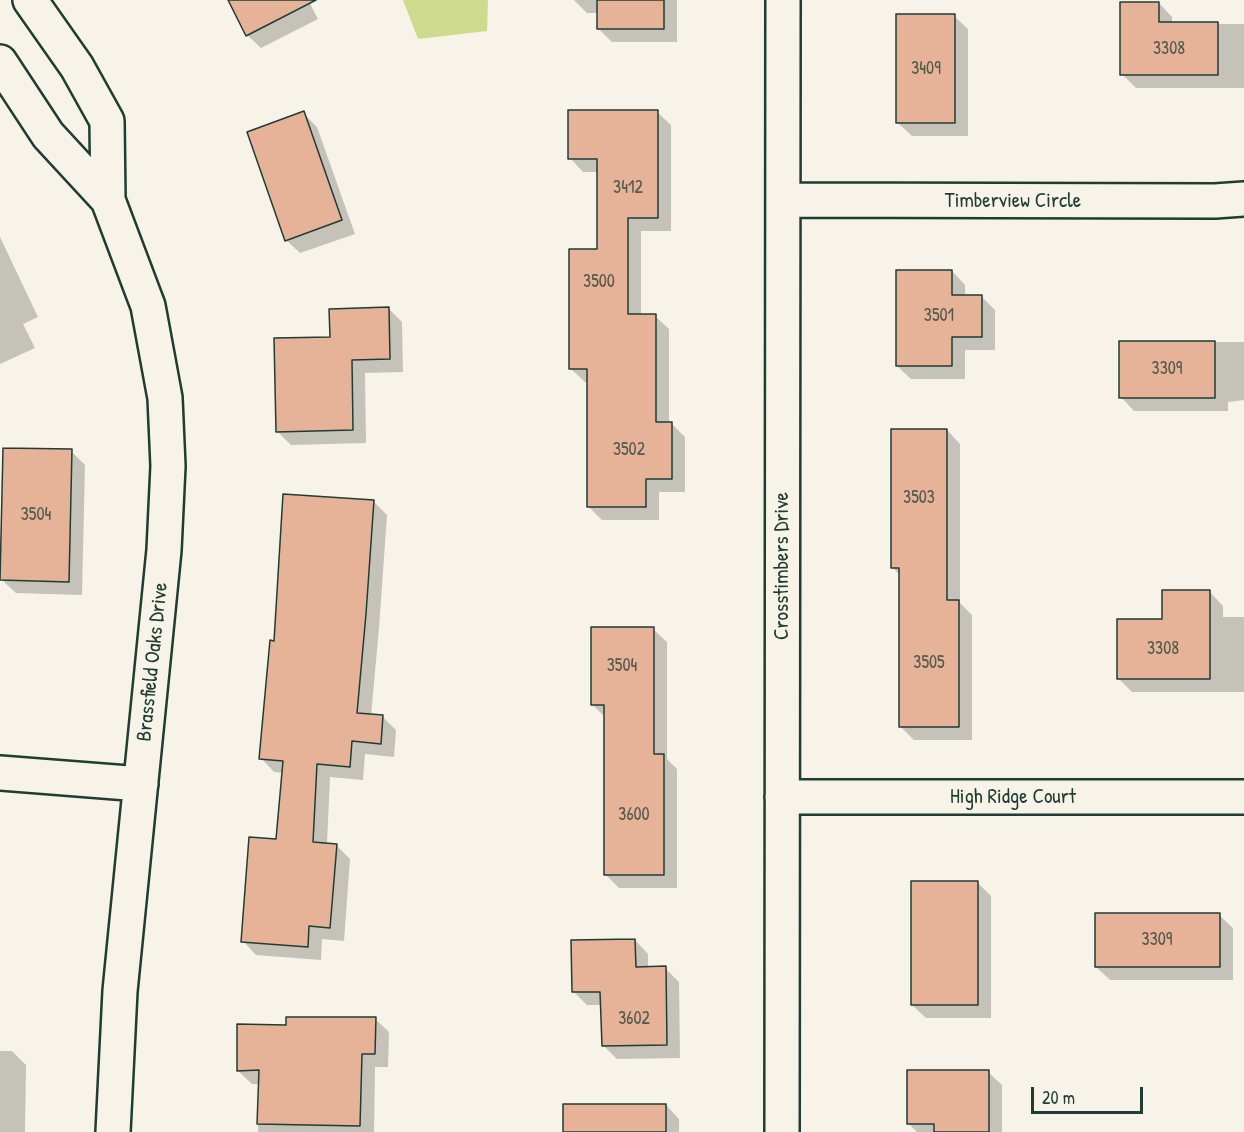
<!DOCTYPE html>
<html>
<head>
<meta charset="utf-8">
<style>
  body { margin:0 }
  #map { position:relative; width:1244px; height:1132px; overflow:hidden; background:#f7f3e8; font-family:"Patrick Hand",sans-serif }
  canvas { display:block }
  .scale { position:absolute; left:1031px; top:1087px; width:112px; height:27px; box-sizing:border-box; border:3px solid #1f3d34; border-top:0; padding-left:8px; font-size:18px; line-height:21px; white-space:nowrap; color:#1f3d34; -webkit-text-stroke:4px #f7f3e8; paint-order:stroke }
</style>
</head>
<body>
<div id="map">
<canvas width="1244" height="1132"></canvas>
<div class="scale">20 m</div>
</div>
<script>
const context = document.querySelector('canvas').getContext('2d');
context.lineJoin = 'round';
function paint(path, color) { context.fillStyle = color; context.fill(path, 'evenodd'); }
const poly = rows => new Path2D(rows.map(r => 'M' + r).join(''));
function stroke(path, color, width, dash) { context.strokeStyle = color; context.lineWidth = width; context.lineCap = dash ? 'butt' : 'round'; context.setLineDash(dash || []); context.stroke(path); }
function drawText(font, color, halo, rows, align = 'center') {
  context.font = font + ' "Patrick Hand",sans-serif'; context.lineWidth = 6; context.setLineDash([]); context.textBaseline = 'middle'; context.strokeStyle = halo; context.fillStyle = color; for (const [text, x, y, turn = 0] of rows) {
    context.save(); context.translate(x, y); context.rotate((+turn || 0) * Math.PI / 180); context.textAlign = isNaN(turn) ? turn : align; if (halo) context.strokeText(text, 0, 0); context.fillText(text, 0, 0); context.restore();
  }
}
const green = poly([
  [403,0,488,0,487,31,418,39]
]);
const shadow = poly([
  [230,0,308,0,318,19,261,48,247,35],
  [574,0,677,0,677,42,612,42,599,29,599,13,587,13],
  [1159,3,1172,17,1172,24,1244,24,1244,88,1136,88,1122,74],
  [954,16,968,29,968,136,912,136,898,123],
  [657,112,671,125,671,231,641,231,641,316,655,316,669,329,669,423,671,423,685,437,685,492,659,492,659,520,602,520,588,506,588,382,585,382,571,369,599,251,599,172,583,172,570,158],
  [303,113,317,127,355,234,300,253,286,240],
  [0,237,38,317,23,324,35,348,0,364],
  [952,271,965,285,965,296,981,296,995,310,995,350,965,350,965,379,911,379,897,366],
  [389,309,402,322,403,372,365,373,366,443,291,445,277,431,331,338],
  [1121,342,1244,342,1244,400,1228,402,1228,411,1134,411,1121,397],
  [947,430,960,444,960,603,972,615,972,740,914,740,900,726,900,575,892,567],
  [71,451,85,465,82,595,16,593,2,580],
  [373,501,387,515,379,628,371,716,383,717,396,730,394,757,365,754,363,780,330,777,327,844,336,845,350,859,344,941,322,939,321,960,256,955,243,941,278,841,283,773,274,772,261,758,275,642],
  [1210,592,1223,606,1223,617,1244,617,1244,692,1132,692,1118,678,1163,621],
  [653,629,667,642,667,759,677,769,677,888,619,888,606,875,606,718,593,705],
  [977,882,991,896,991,1018,926,1018,912,1005],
  [1219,915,1233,928,1233,980,1110,980,1096,967],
  [635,940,648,954,648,968,665,968,679,982,680,1058,617,1059,603,1045,602,1005,587,1005,573,991],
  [375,1019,389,1032,388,1067,375,1067,374,1132,258,1132,260,1084,252,1084,238,1071,287,1027],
  [0,1051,12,1051,26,1065,25,1132,0,1132],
  [988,1072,1002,1085,1002,1132,917,1132,908,1123],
  [666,1105,679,1119,679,1132,565,1132]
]);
const building = poly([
  [228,0,316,0,246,36,228,0],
  [597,0,664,0,664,29,597,29,597,0],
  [1120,2,1159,2,1159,22,1218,22,1218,75,1120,75,1120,2],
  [896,14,955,14,955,123,896,123,896,14],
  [568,110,658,110,658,218,628,218,628,314,656,314,656,422,672,422,672,479,646,479,646,507,587,507,587,369,569,369,569,249,597,249,597,159,568,159,568,110],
  [304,111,342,220,285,241,247,132,304,111],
  [896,270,952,270,952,295,982,295,982,337,952,337,952,366,896,366,896,270],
  [389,307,390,359,352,360,353,430,276,432,274,338,330,337,329,309,389,307],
  [1119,341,1215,341,1215,398,1119,398,1119,341],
  [891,429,947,429,947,600,959,600,959,727,899,727,899,568,891,568,891,429],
  [3,448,72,449,69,582,0,580,3,448],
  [283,494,374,500,366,614,357,713,383,715,381,744,352,741,350,767,317,764,313,842,337,844,330,928,309,926,308,947,241,942,249,837,276,839,283,761,259,759,270,640,274,641,283,494],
  [1162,590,1210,590,1210,679,1117,679,1117,619,1162,619,1162,590],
  [591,627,654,627,654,754,664,754,664,875,604,875,604,705,591,705,591,627],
  [911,881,978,881,978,1005,911,1005,911,881],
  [1095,913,1220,913,1220,967,1095,967,1095,913],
  [635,939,636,967,666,966,667,1045,602,1046,600,992,572,992,571,940,635,939],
  [286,1017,376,1017,375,1054,362,1054,360,1126,257,1124,259,1070,237,1071,237,1024,286,1025,286,1017],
  [907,1070,989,1070,989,1132,934,1132,934,1124,907,1124,907,1070],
  [563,1104,666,1104,666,1132,563,1132,563,1104]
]);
const street = poly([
  [0,62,48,135,108,200,107,121,77,67,30,0],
  [108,200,148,306,165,398,168,466,164,550,120,991,113,1132],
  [783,200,1215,201,1244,199],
  [0,773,141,784],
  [782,797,1244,797],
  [782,1132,783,0]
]);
const numberNames = [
  ["3308",1169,49],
  ["3409",926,69],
  ["3412",628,188],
  ["3500",599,282],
  ["3501",939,316],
  ["3309",1167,369],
  ["3502",629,450],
  ["3503",919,498],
  ["3504",36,515],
  ["3308",1163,649],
  ["3505",929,663],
  ["3504",622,666],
  ["3600",634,815],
  ["3309",1157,940],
  ["3602",634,1019]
];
const streetNames = [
  ["Timberview Circle",1013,201],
  ["Crosstimbers Drive",782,566,-90],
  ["Brassfield Oaks Drive",153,662,-84],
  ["High Ridge Court",1013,797]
];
paint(green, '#ceda8d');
paint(shadow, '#0003');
paint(building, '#e6b399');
stroke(building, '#1f3d34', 1.5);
stroke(street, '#1f3d34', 38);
stroke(street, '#f7f3e8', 33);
drawText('18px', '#515a4d', null, numberNames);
drawText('21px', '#1f3d34', '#f7f3e8', streetNames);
</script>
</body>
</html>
